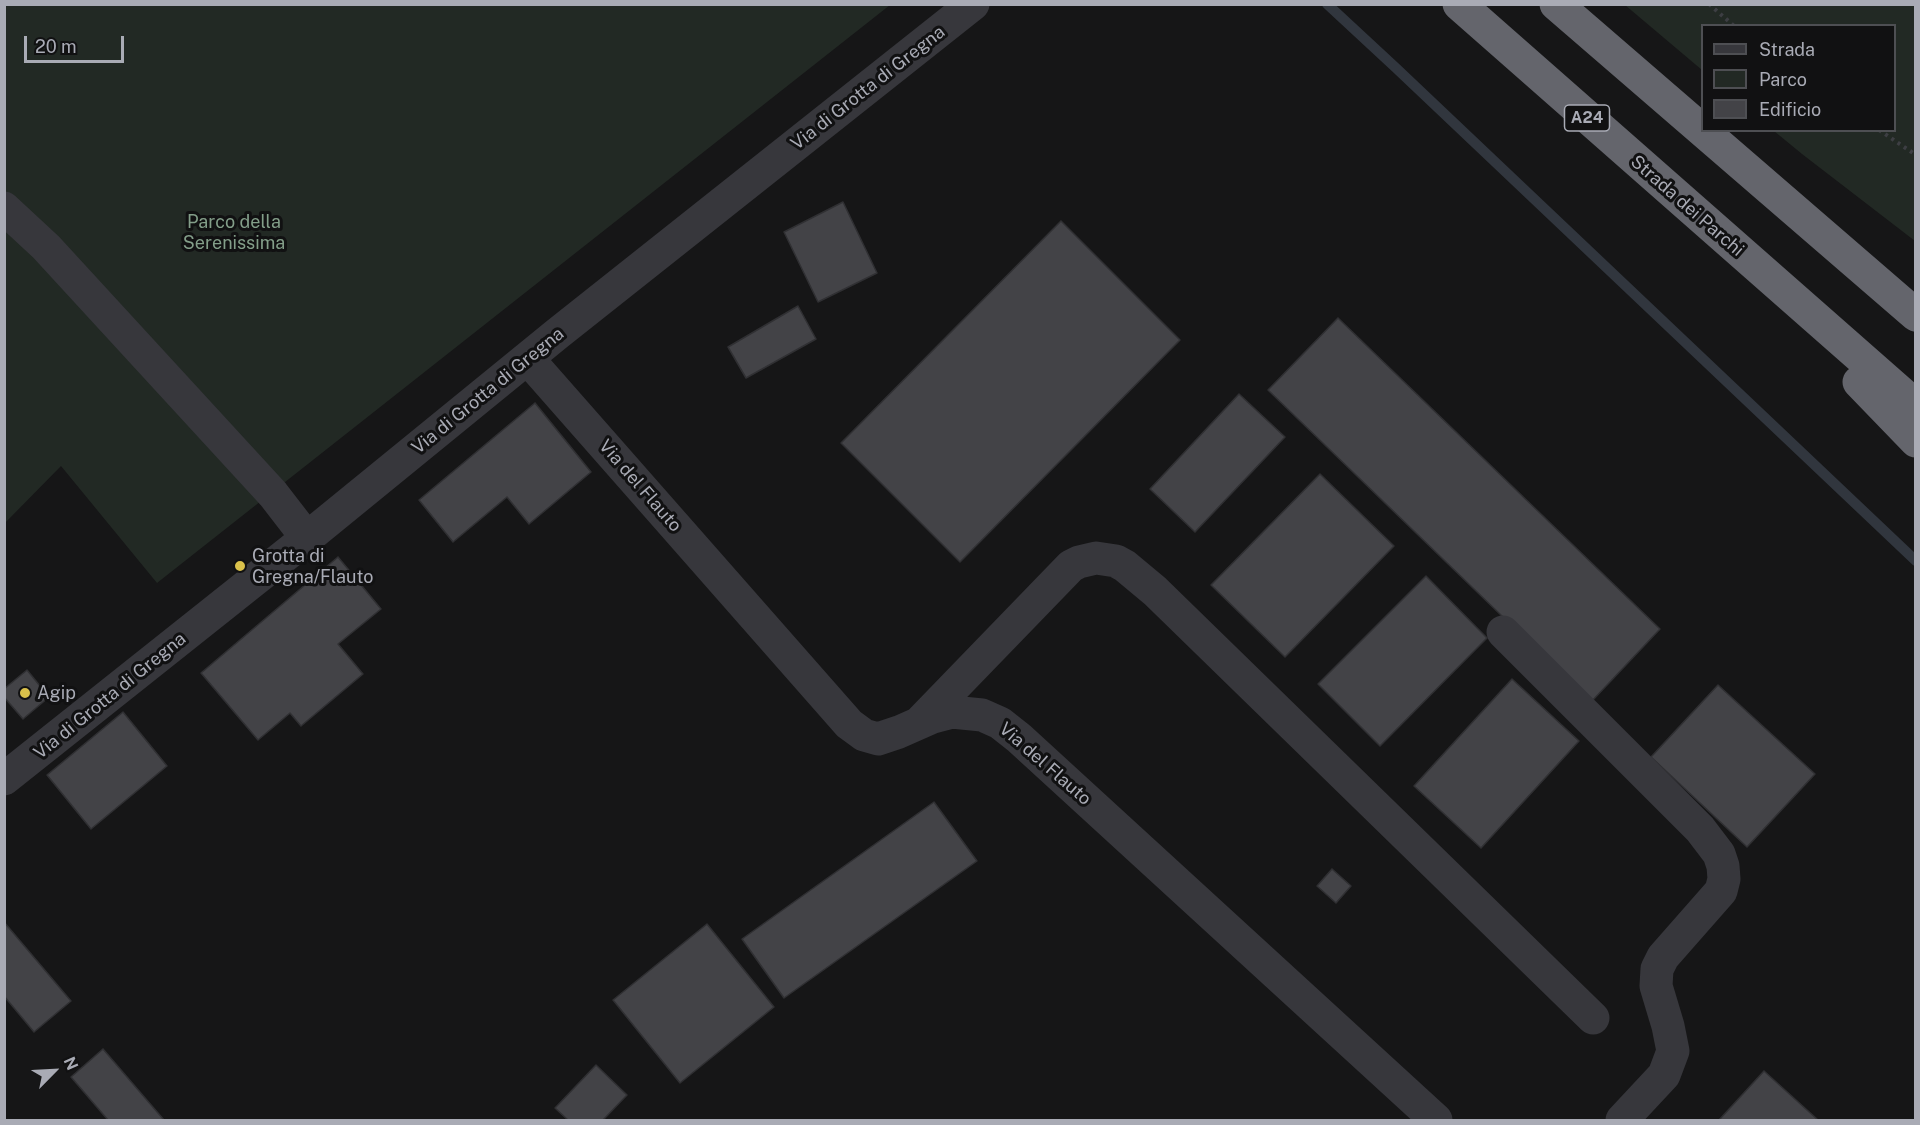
<!DOCTYPE html>
<html>
<head>
<meta charset="utf-8">
<style>
  body { margin:0 }
  #map { position:relative; width:1920px; height:1125px; overflow:hidden; background:#161617; font-family:"Public Sans",sans-serif }
  canvas { display:block }
  .frame { position:absolute; inset:0; border:6px solid #a9abb5; pointer-events:none }
  .legend { position:absolute; left:1701px; top:24px; width:195px; height:108px; box-sizing:border-box; background:#111112; border:2px solid #4e4f53; margin:0; padding:8px 10px; list-style:none; font-size:18px; color:#a9abb5 }
  .legend li { display:flex; align-items:center; gap:12px; height:30px }
  .legend b { width:30px; border:2px solid #4e4f53 }
  .north { position:absolute; left:24px; top:1041px; width:60px; height:60px; -webkit-text-stroke:4px #111112; paint-order:stroke; rotate:66deg; font-size:16px; font-weight:700; line-height:24px; text-align:center; color:#a9abb5 }
  .north::after { content:''; display:block; margin:auto; width:21px; height:27px; background:#a9abb5; clip-path:polygon(50% 0,100% 100%,50% 72%,0 100%) }
  .scale { position:absolute; left:24px; top:36px; width:100px; height:27px; box-sizing:border-box; border:3px solid #a9abb5; border-top:0; padding-left:8px; font-size:18px; line-height:21px; white-space:nowrap; color:#a9abb5; -webkit-text-stroke:4px #111112; paint-order:stroke }
</style>
</head>
<body>
<div id="map">
<canvas width="1920" height="1125"></canvas>
<div class="frame"></div>
<ul class="legend">
<li><b style="height:8px;background:#37373c"></b>Strada</li>
<li><b style="height:16px;background:#222924"></b>Parco</li>
<li><b style="height:16px;background:#434347"></b>Edificio</li>
</ul>
<div class="north">N</div>
<div class="scale">20 m</div>
</div>
<script>
const context = document.querySelector('canvas').getContext('2d');
context.lineJoin = 'round';
function paint(path, color) { context.fillStyle = color; context.fill(path, 'evenodd'); }
const poly = rows => new Path2D(rows.map(r => 'M' + r).join(''));
function stroke(path, color, width, dash) { context.strokeStyle = color; context.lineWidth = width; context.lineCap = dash ? 'butt' : 'round'; context.setLineDash(dash || []); context.stroke(path); }
function drawText(font, color, halo, rows, align = 'center') {
  context.font = font + ' "Public Sans",sans-serif'; context.lineWidth = 6; context.setLineDash([]); context.textBaseline = 'middle'; context.strokeStyle = halo; context.fillStyle = color; for (const [text, x, y, turn = 0] of rows) {
    context.save(); context.translate(x, y); context.rotate((+turn || 0) * Math.PI / 180); context.textAlign = isNaN(turn) ? turn : align; if (halo) context.strokeText(text, 0, 0); context.fillText(text, 0, 0); context.restore();
  }
}
const green = poly([
  [5,5,890,5,157,583,61,466,5,523],
  [1625,5,1915,5,1915,241,1802,154,1774,131,1894,130,1894,26,1702,26,1702,70]
]);
const stream = poly([
  [1327,4,1396,68,1916,561]
]);
const building = poly([
  [843,202,877,273,818,302,784,232,843,202],
  [1061,221,1180,340,960,562,841,443,1061,221],
  [798,306,816,339,746,378,728,347,798,306],
  [1338,318,1660,629,1591,702,1268,390,1338,318],
  [1239,394,1285,437,1195,532,1150,489,1239,394],
  [535,403,591,472,529,524,507,497,453,542,419,500,535,403],
  [1320,474,1394,546,1285,657,1211,585,1320,474],
  [338,557,381,609,338,644,363,674,301,726,290,713,258,740,201,673,338,557],
  [1426,576,1487,638,1380,746,1318,684,1426,576],
  [27,670,49,697,23,719,4,697,4,689,27,670],
  [1512,679,1579,741,1481,848,1414,786,1512,679],
  [1718,685,1815,774,1747,847,1651,757,1718,685],
  [123,712,167,766,91,829,47,775,123,712],
  [934,802,977,861,784,998,742,939,934,802],
  [1332,869,1351,886,1336,903,1317,886,1332,869],
  [4,922,71,1001,34,1032,4,996,4,922],
  [707,924,774,1007,680,1083,613,1000,707,924],
  [103,1049,164,1120,108,1120,71,1077,103,1049],
  [596,1065,627,1095,603,1120,568,1120,555,1108,596,1065],
  [1764,1071,1818,1120,1719,1120,1764,1071]
]);
const path = poly([
  [1709,4,1734,26],
  [1879,130,1916,155]
]);
const minor = poly([
  [4,208,46,247,273,494,307,538],
  [528,359,849,724,864,735,878,739,899,732,933,717,952,712,982,715,1000,723,1019,738,1436,1120],
  [1503,632,1700,829,1719,854,1723,866,1724,879,1721,891,1663,957,1657,969,1656,986,1668,1026,1673,1051,1664,1075,1622,1120],
  [921,721,1071,566,1079,562,1096,558,1116,561,1125,566,1155,591,1593,1018],
  [4,779,307,538,557,334,973,4]
]);
const highway = poly([
  [1459,4,1916,406],
  [1556,4,1916,315],
  [1859,382,1916,441]
]);
const markers = [
  [240,566,6,"#dac14b"],
  [25,693,6,"#dac14b"]
];
const shields = [
  [1587,118,45]
];
const shieldNames = [
  ["A24",1587,118]
];
const streetNames = [
  ["Via di Grotta di Gregna",868,88,-38],
  ["Strada dei Parchi",1687,206,41],
  ["Via di Grotta di Gregna",488,391,-39],
  ["Via del Flauto",640,486,49],
  ["Via di Grotta di Gregna",110,696,-39],
  ["Via del Flauto",1045,764,41]
];
const parkNames = [
  ["Parco della",234,222],
  ["Serenissima",234,243]
];
const poiNames = [
  ["Grotta di",252,556],
  ["Gregna/Flauto",252,577],
  ["Agip",37,693]
];
paint(green, '#222924');
stroke(stream, '#31363e', 10);
paint(building, '#434347');
stroke(building, '#303033', 1.5);
stroke(path, '#3d3e43', 4, [3, 4.5]);
stroke(minor, '#37373c', 33);
stroke(highway, '#64656c', 33);
for (const [x, y, r, color] of markers) { const dot = new Path2D(); dot.arc(x, y, r, 0, 2 * Math.PI); context.fillStyle = color; context.fill(dot); stroke(dot, '#111112', 2); }
for (const [x, y, w] of shields) { const box = new Path2D(); box.roundRect(x - w / 2, y - 13, w, 26, 4.5); context.fillStyle = '#111112'; context.fill(box); stroke(box, '#a9abb5', 1.5); }
drawText('bold 16px', '#a9abb5', null, shieldNames);
drawText('18px', '#a9abb5', '#111112', streetNames);
drawText('18px', '#839e89', '#111112', parkNames);
drawText('18px', '#a9abb5', '#111112', poiNames, 'left');
</script>
</body>
</html>
